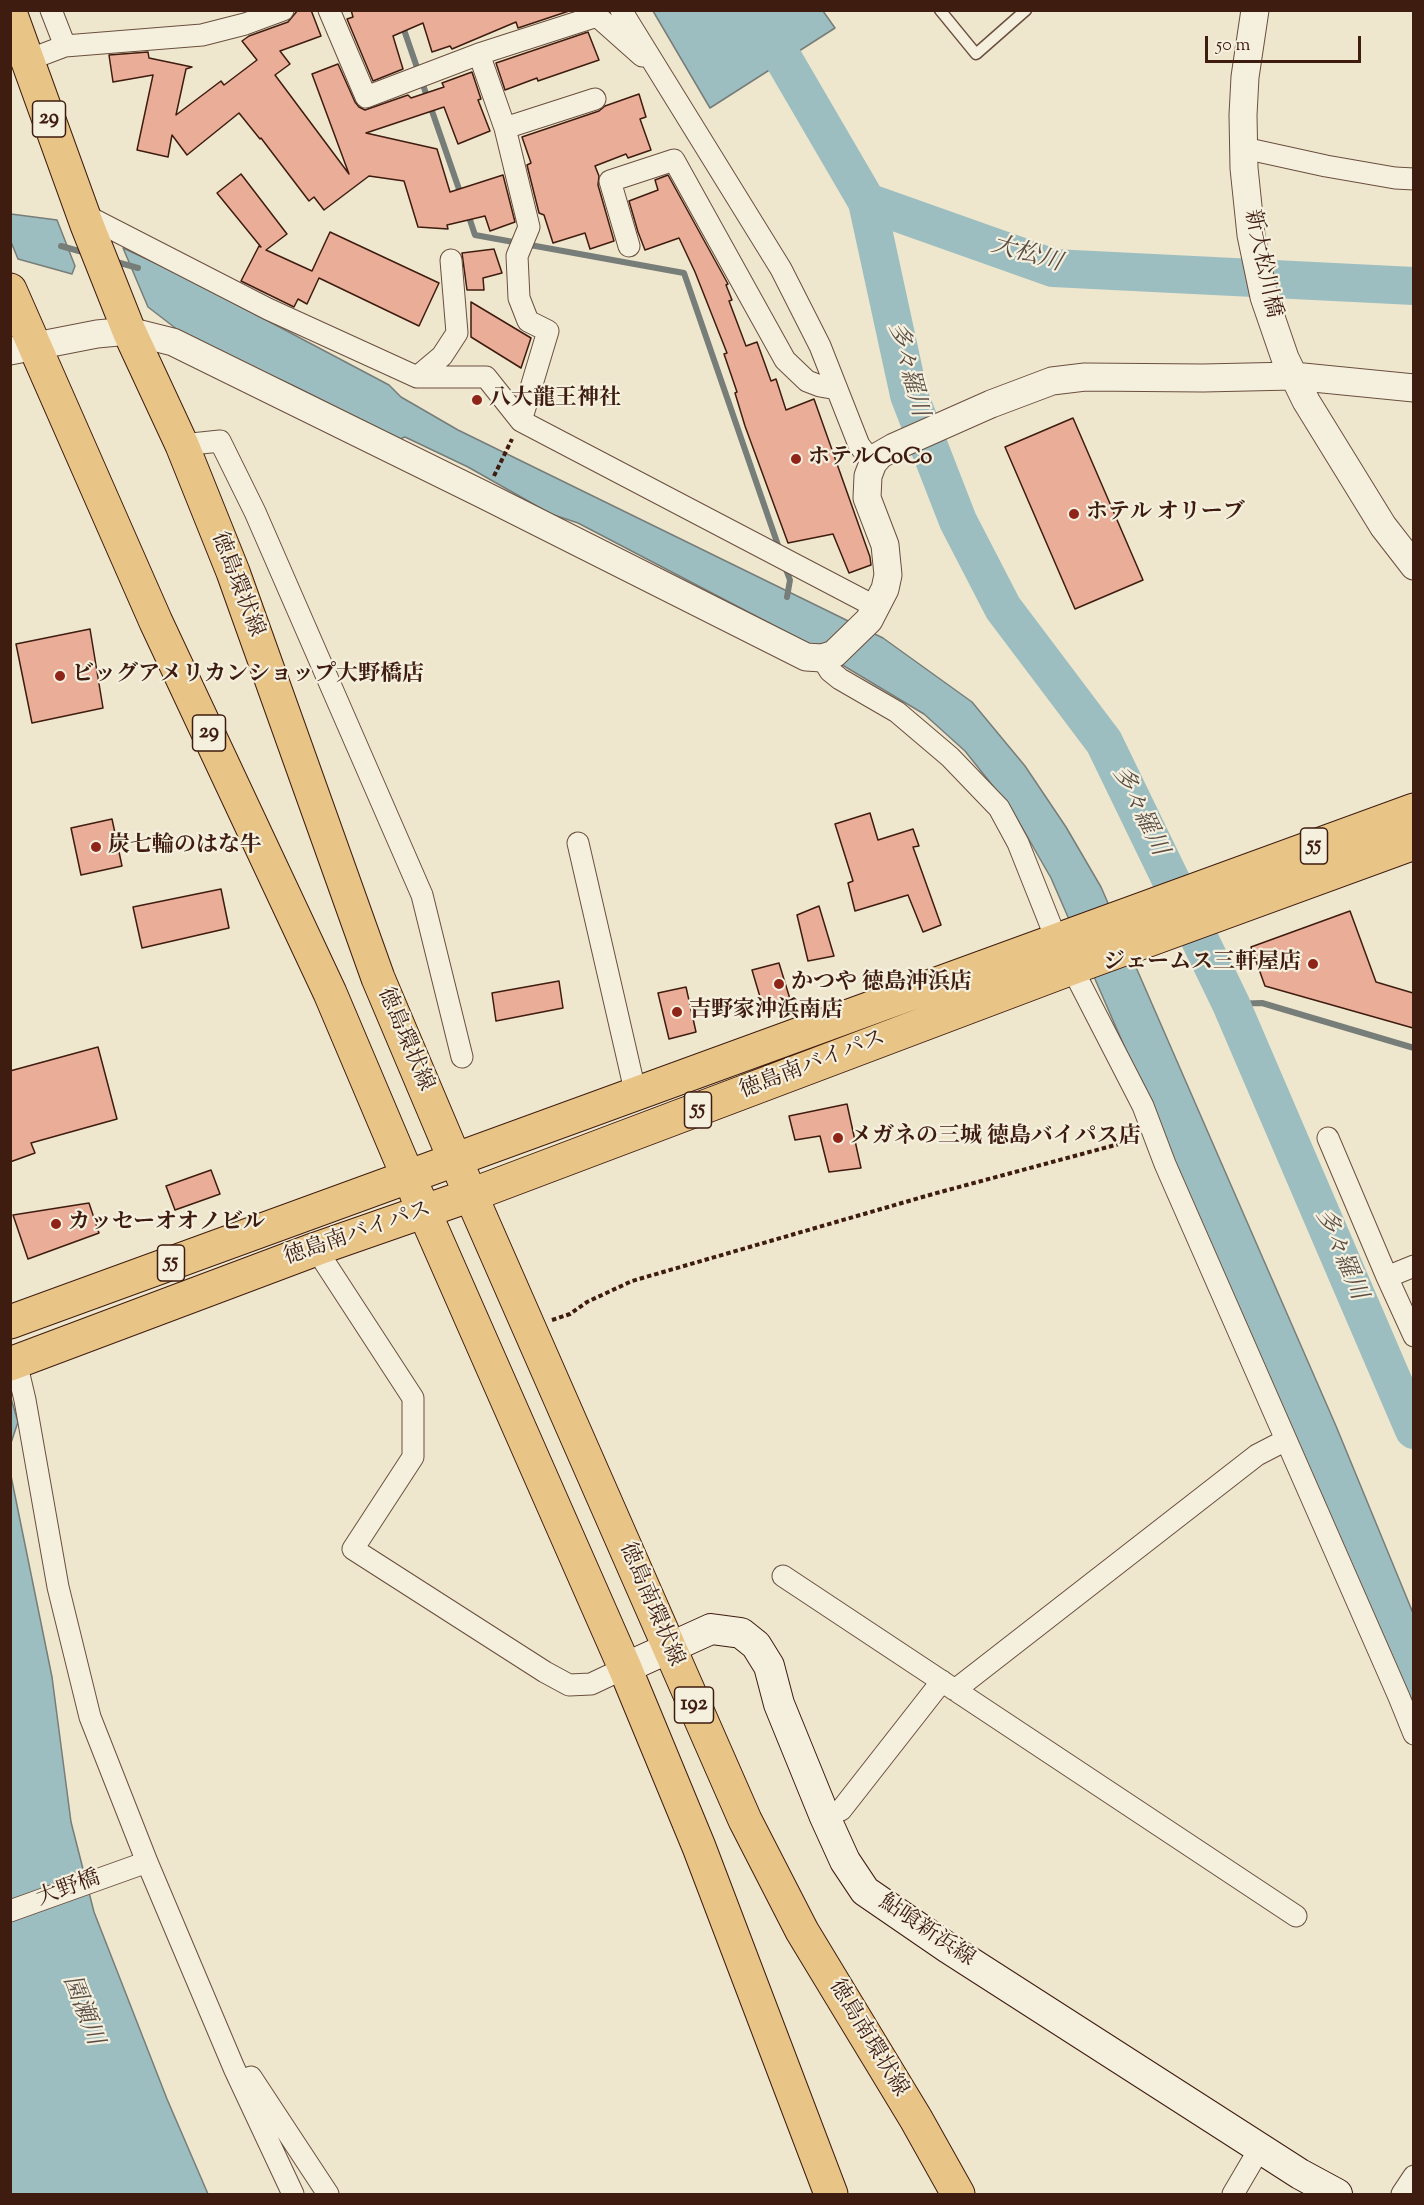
<!DOCTYPE html>
<html>
<head>
<meta charset="utf-8">
<style>
  body { margin:0 }
  #map { position:relative; width:1424px; height:2205px; overflow:hidden; background:#efe7cd; font-family:"Sorts Mill Goudy",serif }
  canvas { display:block }
  .frame { position:absolute; inset:0; border:12px solid #3e1c0f; pointer-events:none }
  .scale { position:absolute; left:1205px; top:36px; width:156px; height:27px; box-sizing:border-box; border:3px solid #3e1c0f; border-top:0; padding-left:8px; font-size:18px; line-height:21px; white-space:nowrap; color:#3e1c0f; -webkit-text-stroke:4px #f5efde; paint-order:stroke }
</style>
</head>
<body>
<div id="map">
<canvas width="1424" height="2205"></canvas>
<div class="frame"></div>
<div class="scale">50 m</div>
</div>
<script>
const context = document.querySelector('canvas').getContext('2d');
context.lineJoin = 'round';
function paint(path, color) { context.fillStyle = color; context.fill(path, 'evenodd'); }
const poly = rows => new Path2D(rows.map(r => 'M' + r).join(''));
function stroke(path, color, width, dash) { context.strokeStyle = color; context.lineWidth = width; context.lineCap = dash ? 'butt' : 'round'; context.setLineDash(dash || []); context.stroke(path); }
function drawText(font, color, halo, rows, align = 'center') {
  context.font = font + ' "Sorts Mill Goudy","Noto Serif JP",serif'; context.lineWidth = 4.5; context.setLineDash([]); context.textBaseline = 'middle'; context.strokeStyle = halo; context.fillStyle = color; for (const [text, x, y, turn = 0] of rows) {
    context.save(); context.translate(x, y); context.rotate((+turn || 0) * Math.PI / 180); context.textAlign = isNaN(turn) ? turn : align; if (halo) context.strokeText(text, 0, 0); context.fillText(text, 0, 0); context.restore();
  }
}
const water = poly([
  [653,11,823,11,835,28,710,108,653,11],
  [11,214,57,220,75,266,72,274,18,259,11,242,11,214],
  [123,248,181,275,389,385,401,397,458,430,883,638,972,702,1025,766,1066,827,1101,887,1336,1426,1413,1613,1413,1717,1365,1599,1051,878,1012,810,965,751,924,714,794,636,578,523,551,514,468,467,405,437,400,439,294,386,187,337,148,307,123,248],
  [10,1395,18,1422,11,1443,10,1443,10,1395],
  [10,1471,52,1677,71,1822,94,1912,167,2099,208,2194,11,2194,10,1471]
]);
const stream = poly([
  [402,24,461,195],
  [468,214,475,235,684,273,780,551],
  [61,246,86,253],
  [113,261,138,268],
  [785,567,790,580,787,597],
  [1231,1004,1262,1003,1414,1048]
]);
const river = poly([
  [755,10,867,202,909,395,958,521,1003,608,1104,742,1231,1004,1414,1430],
  [867,202,1053,268,1414,286]
]);
const building = poly([
  [298,10,311,10,321,36,280,51,290,64,275,75,349,174,312,74,338,64,355,102,359,107,365,110,408,95,411,98,444,87,442,83,472,72,481,99,478,100,490,131,458,144,444,107,366,133,437,149,450,192,503,175,515,222,490,231,485,216,447,225,448,229,418,227,404,181,369,176,324,210,314,197,309,201,261,138,260,139,239,113,187,155,172,135,168,157,137,150,153,75,113,82,109,55,148,52,149,58,192,67,186,69,176,115,221,81,224,85,257,60,242,41,249,36,288,22,298,10],
  [351,10,572,10,518,28,516,22,452,49,450,46,432,52,423,23,393,36,403,69,373,81,347,19,353,17,351,10],
  [588,32,599,60,538,81,537,78,505,90,496,63,588,32],
  [639,94,646,117,640,119,651,150,628,158,626,154,595,166,599,176,598,185,614,241,590,249,585,233,553,243,544,215,539,213,527,165,531,163,522,137,599,111,605,106,639,94],
  [241,174,287,234,266,250,312,271,330,232,439,283,419,326,319,278,307,304,298,299,294,307,241,281,259,246,261,247,217,193,241,174],
  [668,175,728,284,726,285,732,300,729,301,746,346,757,342,771,381,776,379,786,410,814,399,870,557,871,565,849,573,833,534,788,543,745,426,735,393,737,392,724,354,727,353,695,272,680,240,679,238,645,250,638,232,629,201,658,190,655,180,668,175],
  [494,249,502,273,483,278,484,290,467,290,462,253,494,249],
  [471,302,531,338,521,368,471,337,471,302],
  [1073,418,1143,580,1075,609,1005,447,1073,418],
  [90,629,103,708,32,723,16,644,90,629],
  [870,813,878,840,913,829,919,846,913,847,941,925,923,932,908,895,855,911,848,883,853,881,835,824,870,813],
  [112,819,122,866,81,875,71,828,112,819],
  [221,889,229,928,142,948,133,907,221,889],
  [819,906,834,956,808,961,797,915,819,906],
  [1350,911,1376,982,1413,993,1413,1028,1265,986,1251,947,1350,911],
  [779,963,790,999,763,1007,752,970,779,963],
  [559,981,563,1008,496,1021,492,993,559,981],
  [686,987,696,1032,669,1039,658,993,686,987],
  [98,1047,117,1119,31,1143,35,1153,10,1162,10,1071,98,1047],
  [847,1104,861,1168,829,1172,820,1136,795,1140,789,1116,847,1104],
  [211,1170,220,1194,175,1210,166,1186,211,1170],
  [89,1203,99,1233,28,1259,13,1215,89,1203]
]);
const path = poly([
  [494,476,512,439],
  [552,1320,570,1314,587,1302,632,1281,933,1194,1134,1140]
]);
const service = poly([
  [940,10,976,54,1026,10]
]);
const minor = poly([
  [51,10,65,46],
  [329,10,366,97,479,54,597,16,642,56],
  [621,10,781,269,820,346,859,445,873,463],
  [479,54,505,128,529,227,517,256,519,298,528,321,548,331,521,421],
  [28,60,65,46,202,35,245,24,283,10],
  [505,128,595,99],
  [1244,148,1326,166,1395,178,1414,179],
  [83,214,268,309,417,377,486,377,521,421,876,607],
  [629,246,610,181,674,160,785,360,807,381,820,386,837,389],
  [417,377,442,356,457,333,451,260],
  [182,445,220,441,255,512,422,895,462,1057],
  [822,658,830,671,840,679,897,712,950,757,999,808,1018,843,1057,941],
  [578,843,636,1095],
  [1072,968,1143,1106,1165,1164,1399,1697,1414,1734],
  [1328,1138,1387,1277],
  [316,1249,413,1398,413,1457,353,1549,545,1672,569,1685,591,1684,625,1668],
  [1414,1266,1387,1277,1414,1336],
  [16,1362,25,1400,58,1587,90,1717,147,1862,234,2068,293,2194],
  [783,1576,1296,1916],
  [955,1690,1257,1455,1286,1440],
  [825,1817,841,1810,942,1681],
  [10,1911,147,1862],
  [251,2077,328,2194],
  [1233,2194,1260,2148],
  [1402,2194,1414,2176]
]);
const tertiary = poly([
  [1255,10,1245,77,1243,115,1244,168,1251,235,1264,297,1285,358,1306,401,1383,526,1414,566],
  [10,351,97,334,129,331,173,342,484,495,806,657,822,658,834,654,869,620,885,589,888,575,885,545,867,498,868,476,873,463,880,455,894,447,991,404,1052,381,1085,377,1203,378,1293,376,1414,388]
]);
const secondary = poly([
  [625,1668,711,1629,741,1633,756,1645,769,1666,779,1704,825,1817,845,1861,865,1891,948,1948,1300,2174,1337,2194]
]);
const primary = poly([
  [10,12,87,225,129,331,182,445,233,572,378,978,455,1160],
  [10,290,156,622,330,993,408,1177]
]);
const trunk = poly([
  [462,1175,745,1820,802,1931,916,2119,958,2194],
  [416,1193,625,1668,699,1847,831,2194],
  [10,1322,1414,810],
  [10,1364,316,1249,471,1195,1072,968,1414,843]
]);
const markers = [
  [477,400,6,"#8f2418"],
  [796,459,6,"#8f2418"],
  [1074,514,6,"#8f2418"],
  [60,676,6,"#8f2418"],
  [96,847,6,"#8f2418"],
  [1313,964,6,"#8f2418"],
  [779,984,6,"#8f2418"],
  [677,1012,6,"#8f2418"],
  [838,1138,6,"#8f2418"],
  [56,1224,6,"#8f2418"]
];
const shields = [
  [49,119,33],
  [209,733,33],
  [1314,846,27],
  [698,1110,27],
  [171,1263,27],
  [694,1705,39]
];
const shieldNames = [
  ["29",49,119],
  ["29",209,733],
  ["55",1314,846],
  ["55",698,1110],
  ["55",171,1263],
  ["192",694,1705]
];
const streetNames = [
  ["新大松川橋",1261,264,78],
  ["徳島環状線",236,585,69],
  ["徳島環状線",404,1040,67],
  ["徳島南バイパス",813,1066,-21],
  ["徳島南バイパス",358,1235,-19],
  ["徳島南環状線",650,1605,67],
  ["大野橋",69,1890,-20],
  ["鮎喰新浜線",926,1932,34],
  ["徳島南環状線",867,2039,59]
];
const poiNames = [
  ["八大龍王神社",489,400],
  ["ホテルCoCo",808,459],
  ["ホテル オリーブ",1086,514],
  ["ビッグアメリカンショップ大野橋店",72,676],
  ["炭七輪のはな牛",108,847],
  ["ジェームス三軒屋店",1301,964,"right"],
  ["かつや 徳島沖浜店",791,984],
  ["吉野家沖浜南店",689,1012],
  ["メガネの三城 徳島バイパス店",850,1138],
  ["カッセーオオノビル",68,1224]
];
const waterNames = [
  ["大松川",1026,256,16],
  ["多々羅川",906,370,75],
  ["多々羅川",1138,812,64],
  ["多々羅川",1339,1255,67],
  ["園瀬川",81,2011,69]
];
paint(water, '#9dbec0');
stroke(water, '#777d79', 1.5);
stroke(stream, '#777d79', 6);
stroke(river, '#9dbec0', 38);
paint(building, '#e9ad98');
stroke(building, '#3e1c0f', 1.5);
stroke(service, '#6a4f3e', 13);
stroke(minor, '#6a4f3e', 23);
stroke(tertiary, '#6a4f3e', 29);
stroke(secondary, '#3e1c0f', 32);
stroke(primary, '#3e1c0f', 35);
stroke(trunk, '#3e1c0f', 35);
stroke(path, '#3e1c0f', 4, [4.5, 3]);
stroke(service, '#f5efde', 10);
stroke(minor, '#f5efde', 21);
stroke(tertiary, '#f5efde', 27);
stroke(secondary, '#f5efde', 30);
stroke(primary, '#e8c486', 33);
stroke(trunk, '#e8c486', 33);
for (const [x, y, r, color] of markers) { const dot = new Path2D(); dot.arc(x, y, r, 0, 2 * Math.PI); context.fillStyle = color; context.fill(dot); stroke(dot, '#f5efde', 2); }
for (const [x, y, w] of shields) { const box = new Path2D(); box.roundRect(x - w / 2, y - 18, w, 36, 4.5); context.fillStyle = '#f5efde'; context.fill(box); stroke(box, '#3e1c0f', 1.5); }
drawText('bold 21px', '#3e1c0f', null, shieldNames);
drawText('22px', '#3e1c0f', '#f5efde', streetNames);
drawText('bold 22px', '#3e1c0f', '#f5efde', poiNames, 'left');
drawText('italic 24px', '#5a4d44', '#f5efde', waterNames);
</script>
</body>
</html>
